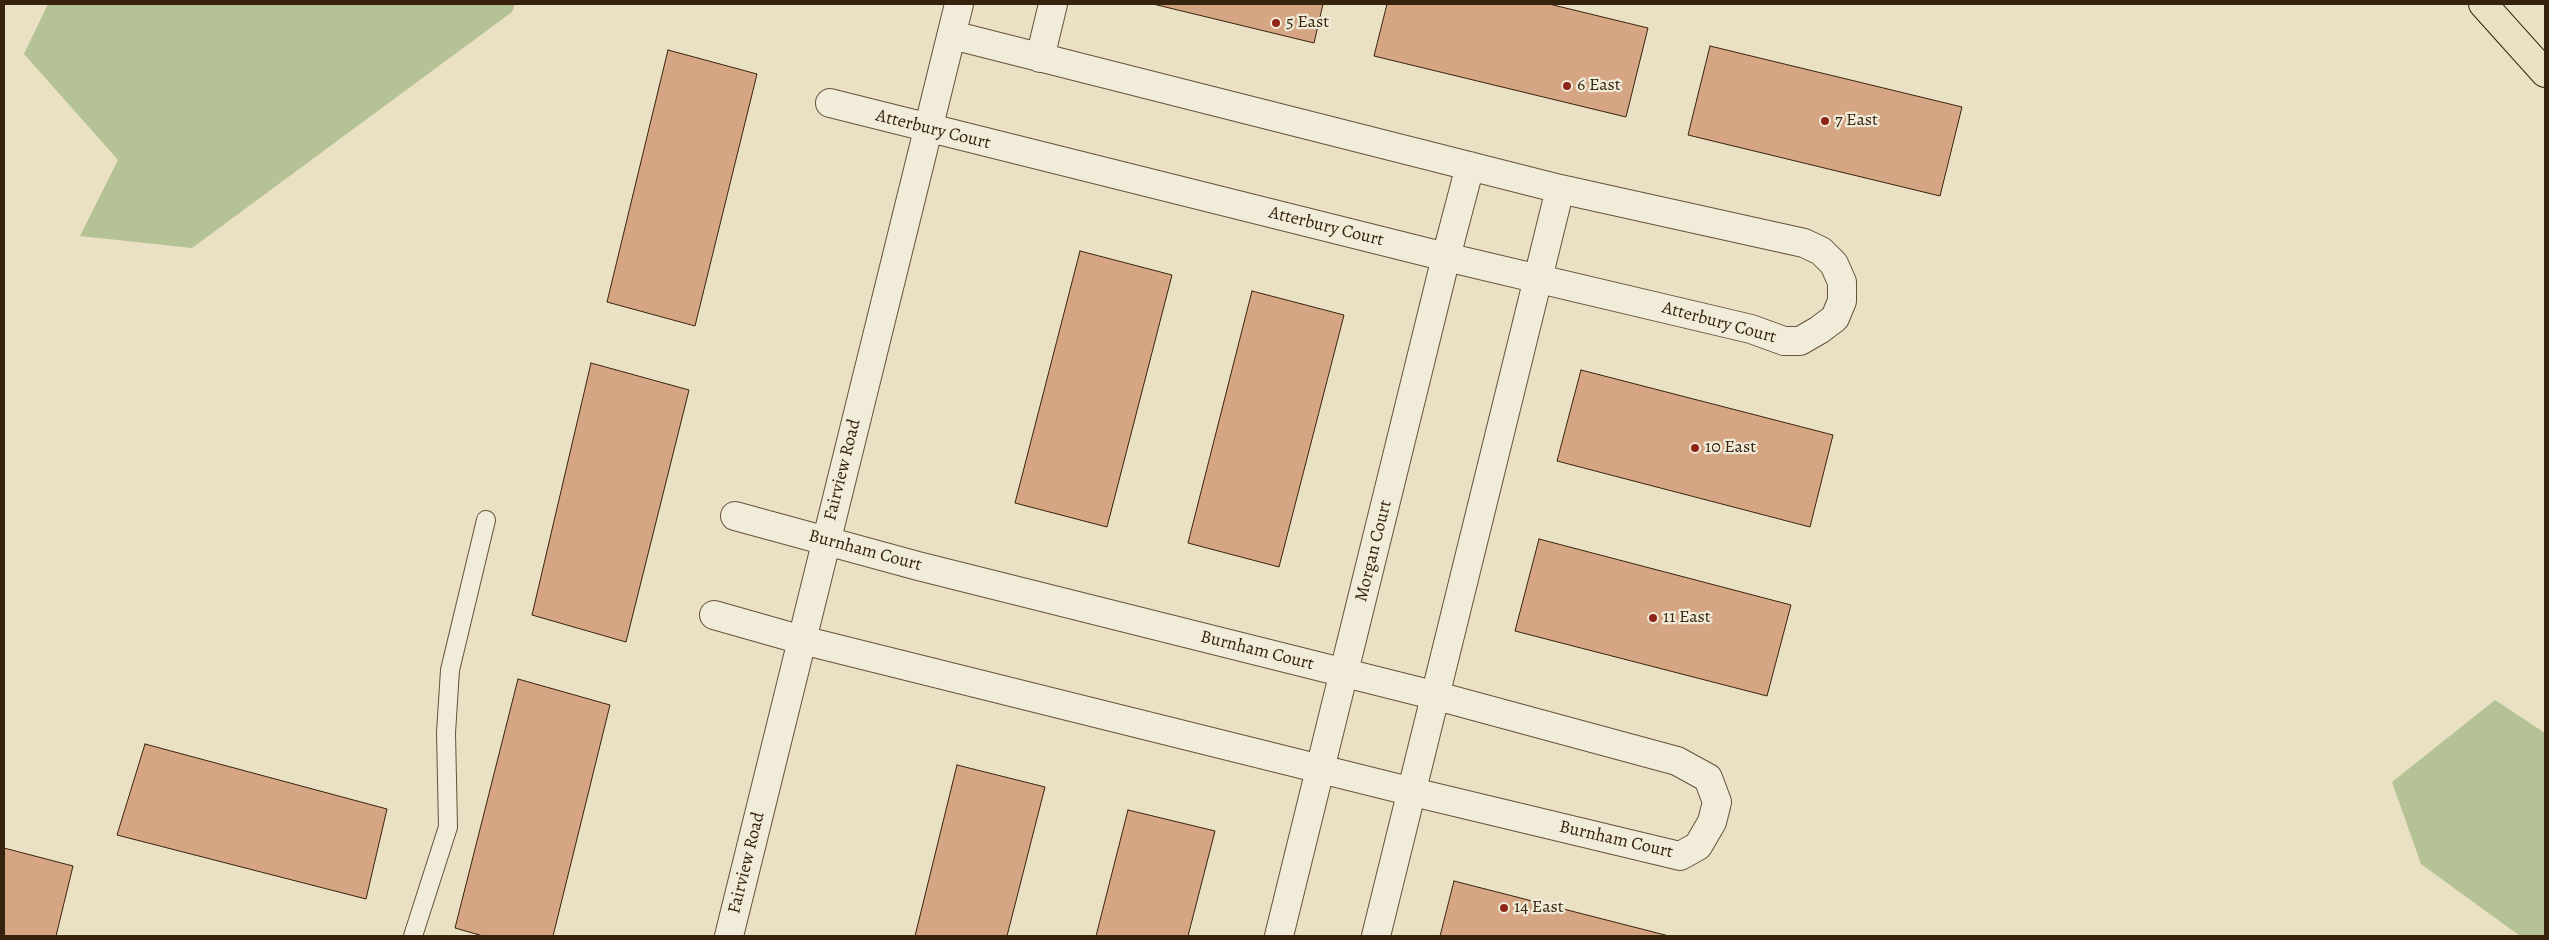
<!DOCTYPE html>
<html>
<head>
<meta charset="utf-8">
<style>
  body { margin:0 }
  #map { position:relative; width:2549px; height:940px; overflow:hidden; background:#eae0c4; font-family:Alegreya,serif }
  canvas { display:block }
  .frame { position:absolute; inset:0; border:5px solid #37230d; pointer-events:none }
</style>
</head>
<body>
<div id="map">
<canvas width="2549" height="940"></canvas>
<div class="frame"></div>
</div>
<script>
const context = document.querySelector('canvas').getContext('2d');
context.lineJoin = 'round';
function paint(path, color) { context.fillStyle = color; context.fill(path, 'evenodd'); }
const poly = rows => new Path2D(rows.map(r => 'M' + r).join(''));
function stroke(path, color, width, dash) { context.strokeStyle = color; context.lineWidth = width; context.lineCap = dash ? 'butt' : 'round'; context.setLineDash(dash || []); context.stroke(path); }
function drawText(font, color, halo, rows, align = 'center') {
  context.font = font + ' Alegreya,serif'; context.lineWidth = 4.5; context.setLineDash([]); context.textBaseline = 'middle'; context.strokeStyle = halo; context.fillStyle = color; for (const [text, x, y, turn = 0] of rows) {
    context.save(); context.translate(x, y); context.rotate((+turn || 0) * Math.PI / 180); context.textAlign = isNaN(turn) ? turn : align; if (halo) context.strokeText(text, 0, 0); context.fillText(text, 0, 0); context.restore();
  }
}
const green = poly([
  [48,4,515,4,512,12,192,248,80,236,118,160,24,54],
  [2495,700,2545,733,2545,936,2520,936,2421,864,2392,782]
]);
const building = poly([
  [1153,4,1323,4,1314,43,1153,4],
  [1387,4,1549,4,1648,28,1626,117,1374,56,1387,4],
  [1710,46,1962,107,1940,196,1688,135,1710,46],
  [668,50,757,74,695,326,607,302,668,50],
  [1080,251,1172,275,1107,527,1015,503,1080,251],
  [1252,291,1344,315,1279,567,1188,543,1252,291],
  [591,363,689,390,626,642,532,615,591,363],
  [1581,370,1833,435,1810,527,1557,461,1581,370],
  [1539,539,1791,605,1767,696,1515,631,1539,539],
  [518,679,610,705,553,936,483,936,455,928,518,679],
  [145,744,387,809,366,899,117,835,145,744],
  [957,765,1045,787,1007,936,915,936,957,765],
  [1128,810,1215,831,1188,936,1096,936,1128,810],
  [4,848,73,866,56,936,4,936,4,848],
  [1454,881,1669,936,1440,936,1454,881]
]);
const lane = poly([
  [413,936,448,827,446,733,450,670,486,520]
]);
const street = poly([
  [1040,58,1053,4],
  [830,103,1446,257,1751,329,1784,341,1800,341,1819,330,1835,318,1842,301,1842,282,1834,264,1821,251,1804,243,1560,189,952,35],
  [714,615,802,640,1413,792,1680,856,1698,846,1712,822,1717,802,1708,778,1677,761,1437,696,918,566,735,516],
  [729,936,959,4],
  [1279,936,1446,257,1470,166],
  [1376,936,1560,189]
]);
const primary = poly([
  [2483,4,2545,73]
]);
const markers = [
  [1276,23,5,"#8f2418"],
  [1567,86,5,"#8f2418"],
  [1825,121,5,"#8f2418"],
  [1695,448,5,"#8f2418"],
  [1653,618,5,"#8f2418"],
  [1504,908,5,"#8f2418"]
];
const poiNames = [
  ["5 East",1286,23],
  ["6 East",1577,86],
  ["7 East",1835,121],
  ["10 East",1705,448],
  ["11 East",1663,618],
  ["14 East",1514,908]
];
const streetNames = [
  ["Atterbury Court",933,130,14],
  ["Atterbury Court",1326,227,14],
  ["Atterbury Court",1719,323,15],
  ["Fairview Road",843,470,-76],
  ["Burnham Court",865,551,15],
  ["Morgan Court",1374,551,-76],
  ["Burnham Court",1257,651,14],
  ["Burnham Court",1616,840,13],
  ["Fairview Road",747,863,-76]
];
paint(green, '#b5c295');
paint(building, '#d6a583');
stroke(building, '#37230d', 1);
stroke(lane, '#64523b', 20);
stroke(street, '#64523b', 30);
stroke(primary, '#37230d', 30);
stroke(lane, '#f1ebd9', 18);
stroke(street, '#f1ebd9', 28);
stroke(primary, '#eae0c4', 28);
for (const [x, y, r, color] of markers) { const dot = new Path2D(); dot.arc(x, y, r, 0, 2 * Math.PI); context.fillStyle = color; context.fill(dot); stroke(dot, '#f1ebd9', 2); }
drawText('18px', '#37230d', '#f1ebd9', poiNames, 'left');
drawText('18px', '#37230d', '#f1ebd9', streetNames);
</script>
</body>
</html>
